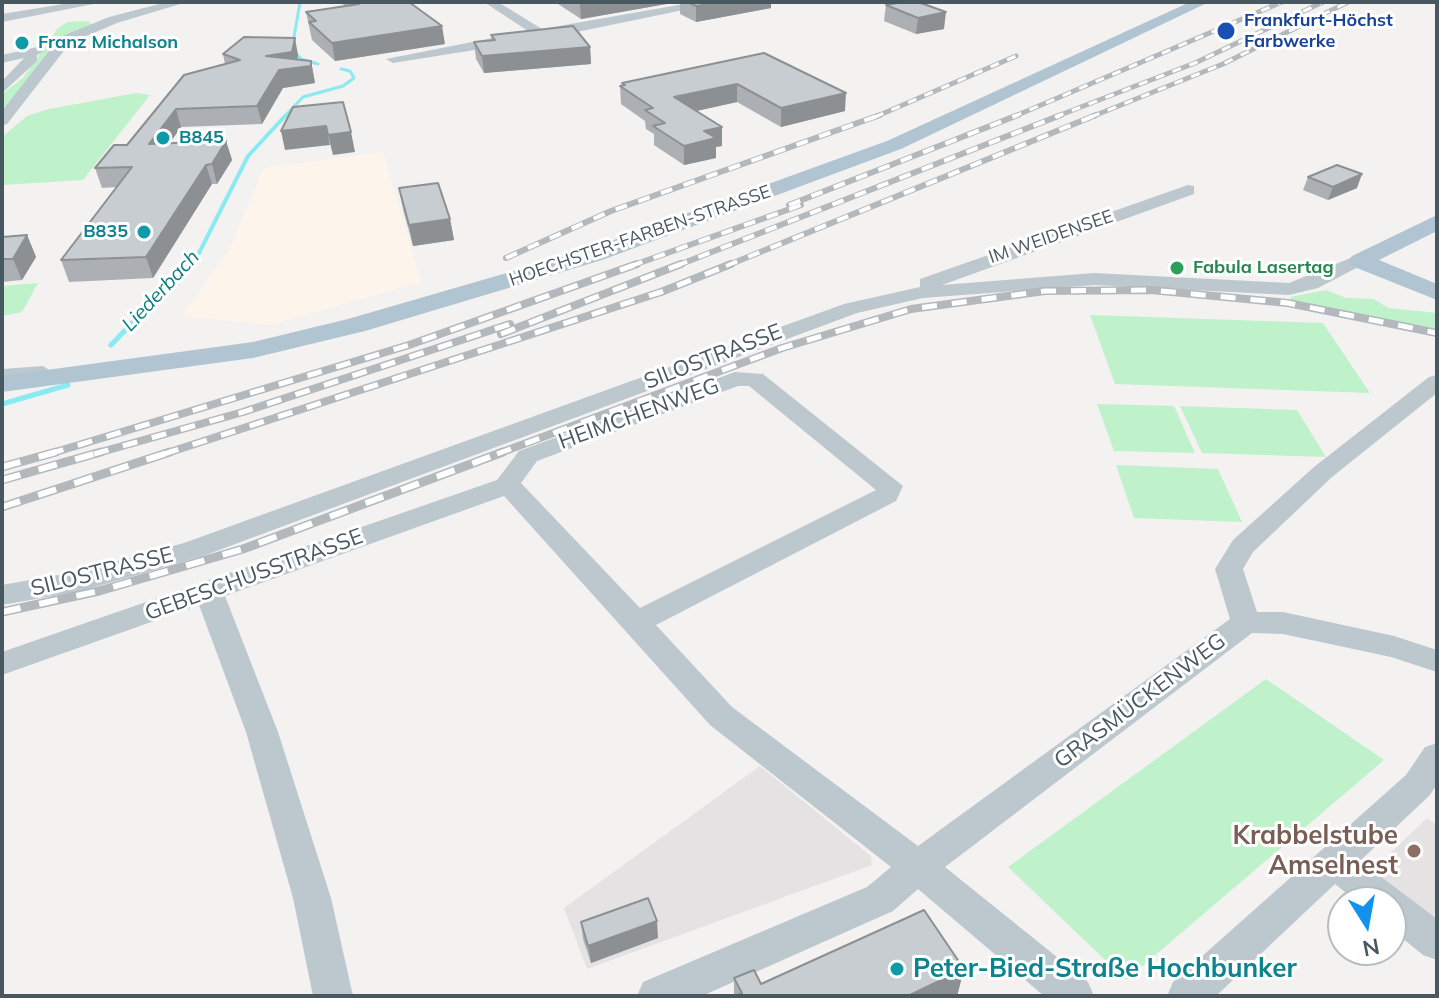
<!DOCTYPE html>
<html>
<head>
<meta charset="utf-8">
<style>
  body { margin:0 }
  #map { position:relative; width:1439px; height:998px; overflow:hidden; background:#f4f1f1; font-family:Mulish,sans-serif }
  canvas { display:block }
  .frame { position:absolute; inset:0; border:4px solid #485860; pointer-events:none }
  .north { position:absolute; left:1327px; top:886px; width:80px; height:80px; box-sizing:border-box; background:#fff; border:2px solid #b6bcbf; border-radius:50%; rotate:169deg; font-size:22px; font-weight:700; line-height:32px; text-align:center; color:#485860 }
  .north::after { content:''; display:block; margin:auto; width:28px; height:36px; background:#1092ee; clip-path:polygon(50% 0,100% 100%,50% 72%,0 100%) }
</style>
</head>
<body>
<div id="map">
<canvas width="1439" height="998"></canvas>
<div class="frame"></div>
<div class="north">N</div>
</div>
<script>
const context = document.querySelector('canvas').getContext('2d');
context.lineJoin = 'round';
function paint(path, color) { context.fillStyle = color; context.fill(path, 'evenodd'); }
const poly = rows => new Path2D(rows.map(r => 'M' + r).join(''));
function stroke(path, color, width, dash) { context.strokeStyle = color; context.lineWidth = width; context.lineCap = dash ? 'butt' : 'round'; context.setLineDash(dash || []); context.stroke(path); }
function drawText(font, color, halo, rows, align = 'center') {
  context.font = font + ' Mulish,sans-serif'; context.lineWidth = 6; context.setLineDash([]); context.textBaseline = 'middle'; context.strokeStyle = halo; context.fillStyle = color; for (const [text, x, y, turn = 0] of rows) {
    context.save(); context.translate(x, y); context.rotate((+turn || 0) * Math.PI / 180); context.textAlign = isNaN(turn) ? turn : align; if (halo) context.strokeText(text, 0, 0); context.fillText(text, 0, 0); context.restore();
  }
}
const commercial = poly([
  [383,152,421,282,270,325,182,316,230,248,264,168]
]);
const education = poly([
  [760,766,871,856,872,865,587,969,564,908],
  [1427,818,1437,825,1437,933,1364,878]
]);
const green = poly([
  [88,21,92,25,54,44,22,91,2,112,2,94,23,78,58,28,67,22],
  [136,93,150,95,83,180,2,185,2,137,27,116,49,109],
  [38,283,22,312,2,316,2,286],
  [1326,290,1346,298,1374,299,1388,308,1437,313,1437,329,1292,301,1290,297],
  [1090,315,1323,323,1370,393,1115,384],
  [1097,404,1174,406,1195,453,1114,451],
  [1180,406,1297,410,1326,457,1202,453],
  [1116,465,1218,469,1242,522,1134,518],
  [1266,679,1384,760,1126,980,1008,867]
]);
const streamFar2 = poly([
  [300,2,292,49,301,59,318,64],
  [284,117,303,97,343,86,354,78,350,71,341,69]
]);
const streamFar1 = poly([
  [187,266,199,253,248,156,286,115]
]);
const stream = poly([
  [111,345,189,264],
  [2,404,68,385]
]);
const minor = poly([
  [76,2,104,2,2,22,2,14,76,2],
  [167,2,187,2,117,23,70,43,7,124,2,126,2,111,60,37,109,17,167,2],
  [484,2,498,2,542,29,695,2,722,2,543,39,393,63,386,59,528,31,484,2],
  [37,47,44,51,37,55,37,61,2,93,2,81,24,58,2,63,2,55,37,47],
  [1188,185,1194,186,1194,194,942,285,1094,273,1289,283,1353,257,1367,257,1370,261,1318,288,1289,295,1094,285,923,298,857,313,203,556,81,591,2,605,2,585,81,571,184,543,844,304,920,287,920,279,1188,185],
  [43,366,54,373,51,378,2,383,2,369,43,366],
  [735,372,763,374,903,486,896,501,656,625,732,707,918,846,1230,619,1215,569,1233,540,1314,467,1429,377,1437,375,1437,393,1332,477,1253,552,1243,569,1257,612,1283,612,1394,636,1437,650,1437,672,1391,657,1283,634,1252,633,945,867,1088,982,1094,996,1044,996,918,889,893,911,702,996,637,996,643,982,867,887,891,867,710,725,504,496,225,596,278,732,331,898,353,996,313,996,293,898,246,732,199,605,2,675,2,652,497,480,519,451,735,372],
  [738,386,749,386,876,490,640,608,521,483,537,461,738,386],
  [1437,743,1437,784,1430,795,1360,861,1437,919,1437,960,1423,955,1391,929,1391,902,1357,902,1335,884,1216,996,1167,996,1173,982,1406,775,1425,747,1437,743]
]);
const major = poly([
  [1190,2,1209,2,901,149,602,260,365,331,253,358,2,392,2,376,253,342,348,319,586,250,887,141,1190,2],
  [1437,215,1437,231,1379,260,1437,284,1437,300,1352,266,1348,261,1352,256,1437,215]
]);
const railFar3 = poly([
  [875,117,1016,56],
  [1013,117,1282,2],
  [1055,117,1195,63,1323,2],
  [1091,117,1223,64,1348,2]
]);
const railFar2 = poly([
  [789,205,1018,115],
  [506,258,611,211,880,115],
  [631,266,801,205],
  [676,266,1061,115],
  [726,266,1096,115]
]);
const railFar1 = poly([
  [501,334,681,264],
  [49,454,409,345,637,264],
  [94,454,243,412,510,324],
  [164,454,661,292,731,264],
  [497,454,782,348,911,309,1045,291,1151,290,1288,303,1437,333]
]);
const rail = poly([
  [2,467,56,452],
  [2,480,101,452],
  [2,507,170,452],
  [2,612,99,591,243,549,503,452]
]);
const wall = poly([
  [340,2,409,2,445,44,335,61,312,40,306,12,345,6],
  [555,2,678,2,581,19],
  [680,2,771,2,771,8,696,22,680,14],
  [886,5,944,29,916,34,884,21],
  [491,35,590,47,591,64,484,73,476,59,474,42,492,40],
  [764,53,845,111,781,127,737,102,696,111,722,146,716,147,716,158,684,165,654,145,654,134,646,129,645,121,621,104,620,86,622,85,622,83],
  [223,54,298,55,297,60,311,61,315,83,283,88,262,124,181,127,170,143,226,141,232,160,217,184,212,184,153,278,69,282,61,260,117,187,102,188,95,168,127,145,225,64],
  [1308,177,1357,188,1328,200,1303,190],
  [399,188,450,219,454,240,413,246,403,209],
  [27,235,36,257,22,280,2,282,2,237],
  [581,922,658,938,591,963,583,939],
  [964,969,957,996,734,996,734,978,761,984]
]);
const shadedWall = poly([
  [587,2,678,2,581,19,580,3],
  [719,2,771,2,771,8,696,22,696,6],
  [946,12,944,29,916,34,918,18],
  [442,26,445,44,335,61,332,43],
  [295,38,298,55,296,68,311,61,315,83,283,88,262,124,257,106,266,56],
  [590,47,591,64,484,73,482,56],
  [737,84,737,102,674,116,674,97],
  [846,93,845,111,781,127,781,108],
  [176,109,181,127,155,163,149,144],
  [326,126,330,145,285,150,281,131],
  [722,127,722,146,716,147,716,158,684,165,684,146,704,131],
  [351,132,355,152,333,155,328,135],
  [226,141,232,160,217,184,212,164],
  [206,165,212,184,153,278,146,257],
  [1362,174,1357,188,1328,200,1333,187],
  [450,219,454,240,413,246,409,225],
  [27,235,36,257,22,280,13,259],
  [657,921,658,938,591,963,588,946],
  [964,969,957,996,908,996]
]);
const building = poly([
  [357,2,409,2,442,26,332,43,309,22,316,21,306,12,359,4,357,2],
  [688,2,719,2,696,6,688,2],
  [902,2,918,2,946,12,918,18,886,5,902,2],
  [573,26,590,47,482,56,474,42,495,40,491,35,573,26],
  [244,37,295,38,292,52,266,56,311,61,311,66,279,70,257,106,176,109,149,144,226,141,212,164,206,165,146,257,61,260,132,167,95,168,114,145,127,145,184,75,240,60,223,54,244,37],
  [764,53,846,93,781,108,737,84,674,97,722,127,704,131,716,138,684,146,653,126,665,123,645,110,653,108,620,86,625,85,622,83,764,53],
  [343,102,351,132,328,135,326,126,281,131,293,107,343,102],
  [1337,165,1362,174,1333,187,1308,177,1337,165],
  [438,183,450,219,409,225,399,188,438,183],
  [27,235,13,259,2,259,2,237,27,235],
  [648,898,657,921,588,946,581,922,648,898],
  [924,910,964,969,908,996,736,996,742,993,734,978,754,970,761,984,924,910]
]);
const markers = [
  [1226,31,10,"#1a4fb4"],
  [22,43,8,"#0f9aa8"],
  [163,138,8,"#0f9aa8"],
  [144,232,8,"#0f9aa8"],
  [1177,268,8,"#2e9e5b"],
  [1414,851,8,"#8d6e63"],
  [897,969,8,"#0f9aa8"]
];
const farTransitnames = [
  ["Frankfurt-Höchst",1244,21],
  ["Farbwerke",1244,42]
];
const farCulturenames = [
  ["Franz Michalson",38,43],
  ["B845",179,138],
  ["B835",128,232,"right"]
];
const farStreetnames = [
  ["HOECHSTER-FARBEN-STRASSE",640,236,-19],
  ["IM WEIDENSEE",1051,237,-19]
];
const farLeisurenames = [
  ["Fabula Lasertag",1193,268]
];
const farWaternames = [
  ["Liederbach",161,291,-47]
];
const streetNames = [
  ["SILOSTRASSE",713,357,-21],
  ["HEIMCHENWEG",639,414,-20],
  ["SILOSTRASSE",102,572,-14],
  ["GEBESCHUSSTRASSE",254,575,-20],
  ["GRASMÜCKENWEG",1140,701,-37]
];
const nearEducationnames = [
  ["Krabbelstube",1398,836],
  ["Amselnest",1398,866]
];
const nearCulturenames = [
  ["Peter-Bied-Straße Hochbunker",913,969]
];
paint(commercial, '#fdf5ec');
paint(education, '#e5e2e4');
paint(green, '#bff2cb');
stroke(streamFar2, '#8aeaf1', 3);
stroke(streamFar1, '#8aeaf1', 4);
stroke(stream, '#8aeaf1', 5);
paint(minor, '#bcc8ce');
paint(major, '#b0c5d1');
stroke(railFar3, '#b3b8bc', 5);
stroke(railFar2, '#b3b8bc', 6);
stroke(railFar1, '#b3b8bc', 8);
stroke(rail, '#b3b8bc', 9);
stroke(railFar3, '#fff', 3, [9]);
stroke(railFar2, '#fff', 4, [12]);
stroke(railFar1, '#fff', 5, [15]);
stroke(rail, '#fff', 6, [19]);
paint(wall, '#acb0b4');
paint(shadedWall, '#8c9092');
paint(building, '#c8cdd1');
stroke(building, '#8c9092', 2);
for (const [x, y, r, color] of markers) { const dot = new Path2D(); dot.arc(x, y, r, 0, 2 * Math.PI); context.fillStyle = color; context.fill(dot); stroke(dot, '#fff', 3); }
drawText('bold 18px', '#164399', '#fff', farTransitnames, 'left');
drawText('bold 18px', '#0d838f', '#fff', farCulturenames, 'left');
drawText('18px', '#485860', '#fff', farStreetnames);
drawText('bold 18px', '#27864d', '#fff', farLeisurenames, 'left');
drawText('italic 20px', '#097c84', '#fff', farWaternames);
drawText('22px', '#485860', '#fff', streetNames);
drawText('bold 26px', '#785e54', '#fff', nearEducationnames, 'right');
drawText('bold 26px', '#0d838f', '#fff', nearCulturenames, 'left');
</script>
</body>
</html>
